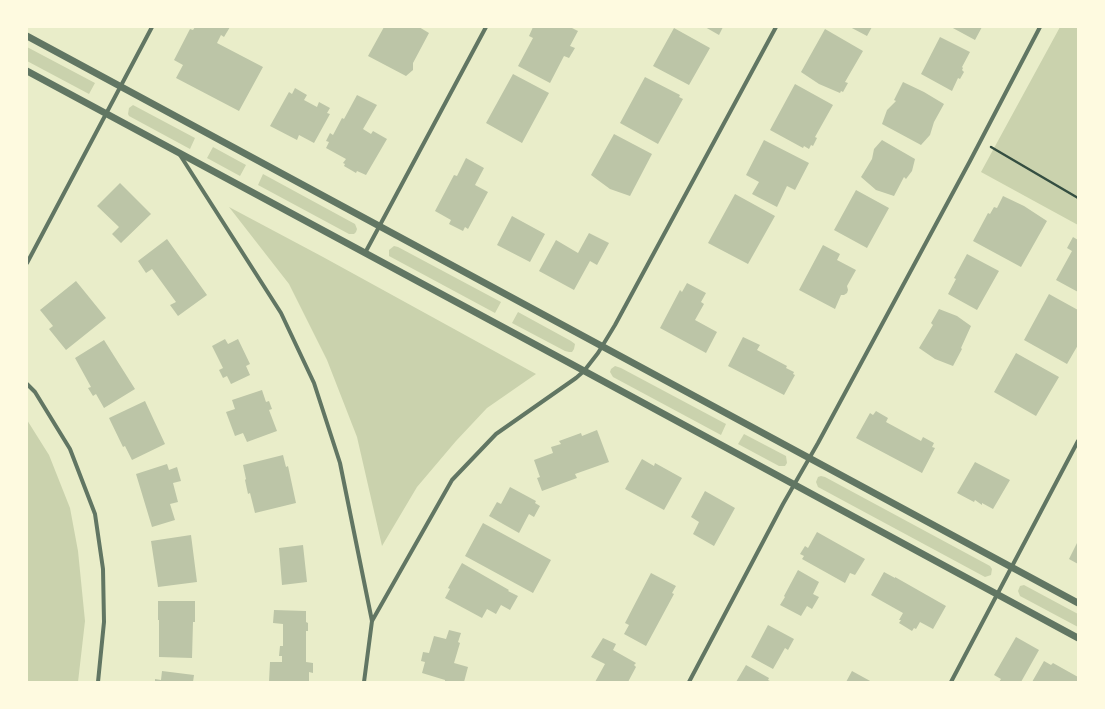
<!DOCTYPE html>
<html>
<head>
<meta charset="utf-8">
<style>
  body { margin:0 }
  #map { position:relative; width:1105px; height:709px; overflow:hidden; background:#e9edc9; font-family:"Noto Sans",sans-serif }
  canvas { display:block }
  .frame { position:absolute; inset:0; border:28px solid #fefae0; pointer-events:none }
</style>
</head>
<body>
<div id="map">
<canvas width="1105" height="709"></canvas>
<div class="frame"></div>
</div>
<script>
const context = document.querySelector('canvas').getContext('2d');
context.lineJoin = 'round';
function paint(path, color) { context.fillStyle = color; context.fill(path, 'evenodd'); }
const poly = rows => new Path2D(rows.map(r => 'M' + r).join(''));
function stroke(path, color, width, dash) { context.strokeStyle = color; context.lineWidth = width; context.lineCap = dash ? 'butt' : 'round'; context.setLineDash(dash || []); context.stroke(path); }
const green = poly([
  [1060,27,1078,27,1078,225,981,172],
  [27,47,95,83,89,94,27,61],
  [133,105,195,138,190,149,129,116,128,114,129,108],
  [213,147,246,165,240,176,207,158],
  [263,174,355,224,357,229,356,232,354,234,349,234,258,185],
  [229,207,323,257,536,374,487,408,456,441,417,487,382,546,357,437,327,360,289,284],
  [394,246,398,247,501,302,495,313,389,256,389,250],
  [518,312,571,341,575,344,574,349,572,352,569,352,565,351,512,323],
  [615,366,621,368,726,424,721,435,613,377,610,372,611,369],
  [27,420,49,455,70,508,78,551,85,621,78,682,27,682],
  [744,434,786,456,787,463,785,466,779,466,738,444],
  [821,476,825,477,990,566,992,569,991,575,985,577,818,487,816,482,818,477],
  [1024,585,1078,614,1078,627,1020,596,1018,591,1020,586]
]);
const building = poly([
  [195,27,230,27,224,37,221,35,217,43,263,67,239,111,176,78,183,65,174,60,190,29,193,30],
  [384,27,419,27,429,33,413,63,413,70,406,76,368,56],
  [533,27,570,27,578,31,570,46,575,48,569,58,564,56,550,83,518,66,533,38,529,36],
  [705,27,723,27,719,35],
  [850,27,872,27,867,36],
  [951,27,982,27,975,40],
  [674,28,710,48,689,85,653,66],
  [825,29,863,51,845,82,848,83,843,92,841,91,840,93,819,84,801,72],
  [940,37,970,52,962,67,963,68,962,70,964,72,960,79,958,78,952,91,921,74],
  [513,74,549,93,522,143,486,123],
  [645,77,680,95,679,97,683,99,658,144,620,123],
  [903,82,924,92,944,104,934,122,930,135,921,145,882,124,887,110,896,101,894,100],
  [795,84,833,105,815,137,817,138,813,146,811,145,809,149,804,146,803,148,770,130],
  [295,88,307,95,304,100,317,107,319,102,330,108,327,113,330,114,314,143,299,135,297,140,270,126,289,92,292,94],
  [357,95,377,105,363,129,371,134,373,131,387,139,366,175,357,171,356,173,344,166,345,164,343,163,346,159,326,148,329,142,326,141,330,133,333,135,342,118,344,119],
  [614,134,652,154,630,196,610,189,591,175],
  [764,140,809,163,795,190,787,186,777,207,752,194,759,182,746,175],
  [882,140,915,159,912,171,906,179,904,177,894,196,876,190,861,177,872,159,874,149],
  [466,158,484,168,475,185,488,192,468,229,465,227,463,231,449,224,451,220,435,211,454,175,457,176],
  [120,183,151,214,121,243,112,234,119,227,97,206],
  [856,190,889,208,867,248,834,230],
  [735,194,775,216,748,264,708,243],
  [1003,196,1024,206,1047,221,1021,267,973,241,988,213,990,214,994,207,997,208],
  [512,216,545,234,530,262,497,245],
  [589,233,609,243,597,265,590,261,574,290,539,271,556,240,578,253],
  [1073,237,1078,240,1078,292,1056,280,1072,251,1067,248],
  [167,239,207,295,178,316,170,305,176,302,152,269,146,273,138,261],
  [823,245,840,254,837,260,856,270,847,286,848,290,847,293,844,295,841,295,835,309,799,290],
  [967,254,999,271,977,310,948,294,956,279,954,278],
  [76,281,106,318,66,350,49,329,53,326,40,310],
  [687,283,706,293,701,302,704,304,695,320,717,332,706,353,660,328,680,290,682,292],
  [1049,294,1078,310,1078,345,1067,364,1024,340],
  [939,309,957,316,971,326,961,348,962,349,953,366,935,359,919,348,933,325,931,323],
  [743,337,760,345,757,350,787,366,786,368,794,372,793,374,795,375,784,395,728,366],
  [225,339,228,344,238,339,250,364,246,366,250,375,231,384,227,376,223,378,219,370,223,368,212,346],
  [104,340,135,389,104,408,96,394,93,396,88,388,91,387,75,358],
  [1016,353,1059,377,1036,416,994,392],
  [262,390,266,402,269,401,272,409,269,410,277,431,247,442,243,433,235,436,226,412,235,409,232,400],
  [145,401,165,444,132,460,125,446,123,447,109,418],
  [876,411,888,418,886,422,921,441,923,437,934,443,932,447,935,448,922,473,856,438,870,413,873,415],
  [597,430,609,462,575,474,577,478,542,491,537,478,540,477,534,460,553,453,551,447,561,444,559,441,581,433,582,436],
  [283,455,286,467,288,466,296,503,255,513,250,493,248,494,245,480,246,479,243,465],
  [642,459,654,466,655,463,682,478,664,510,625,489],
  [975,462,1010,480,993,509,982,503,982,505,975,500,974,502,957,493],
  [167,464,169,470,177,467,181,481,173,483,178,502,170,504,175,520,152,527,136,474],
  [510,487,536,501,535,503,540,506,534,517,529,514,519,533,489,516,497,502,501,504],
  [705,491,735,508,714,546,693,534,699,522,691,517],
  [483,523,551,560,533,593,465,556],
  [817,532,865,559,855,575,850,573,845,583,802,559,804,556,800,554,805,546,808,548],
  [191,535,197,582,158,587,151,541],
  [1078,541,1078,564,1069,559],
  [303,545,307,582,282,585,279,548],
  [462,563,509,590,508,591,518,596,510,610,501,605,496,614,487,609,482,618,445,598,450,589,448,588],
  [798,570,819,582,813,594,819,597,812,609,807,606,801,616,780,605,785,597,784,596],
  [884,572,895,578,895,577,946,606,933,629,920,622,916,629,914,628,912,631,899,623,901,620,899,620,903,613,871,595],
  [651,573,676,586,672,593,674,594,646,646,624,634,629,625,625,623],
  [158,601,195,601,195,622,193,622,192,658,159,657,159,620,158,620],
  [274,610,306,611,306,622,308,623,308,631,306,631,306,662,313,663,313,673,309,672,309,682,269,682,270,662,282,662,282,656,279,656,280,646,283,646,283,624,273,623],
  [768,625,794,639,788,650,785,648,773,669,751,657],
  [449,630,461,633,458,642,460,643,454,663,468,667,464,682,445,682,445,680,422,673,425,662,421,661,423,652,429,653,434,636,446,639],
  [1016,637,1039,650,1021,682,999,682,1001,679,994,675],
  [603,638,616,644,613,650,636,663,634,665,636,667,628,682,595,682,605,664,591,657],
  [1044,661,1051,665,1053,663,1078,677,1078,682,1032,682],
  [746,665,769,678,768,680,772,682,736,682],
  [162,671,194,675,193,682,155,682,155,679,161,680],
  [852,671,872,682,846,682]
]);
const path = poly([
  [991,147,1078,198]
]);
const minor = poly([
  [180,155,281,313,314,383,340,463,372,621,364,682],
  [365,253,486,27],
  [27,263,152,27],
  [27,384,35,392,70,449,95,514,103,569,104,622,98,682],
  [372,621,452,480,496,434,576,378,584,371,598,353,615,325,776,27],
  [689,682,783,504,818,443,970,161,1040,27],
  [951,682,1078,441]
]);
const tertiary = poly([
  [27,36,1078,603],
  [27,71,564,360,1078,638]
]);
paint(green, '#cad2ad');
paint(building, '#bcc5a7');
stroke(path, '#344e41', 2.5);
stroke(minor, '#617663', 4);
stroke(tertiary, '#617663', 7);
</script>
</body>
</html>
